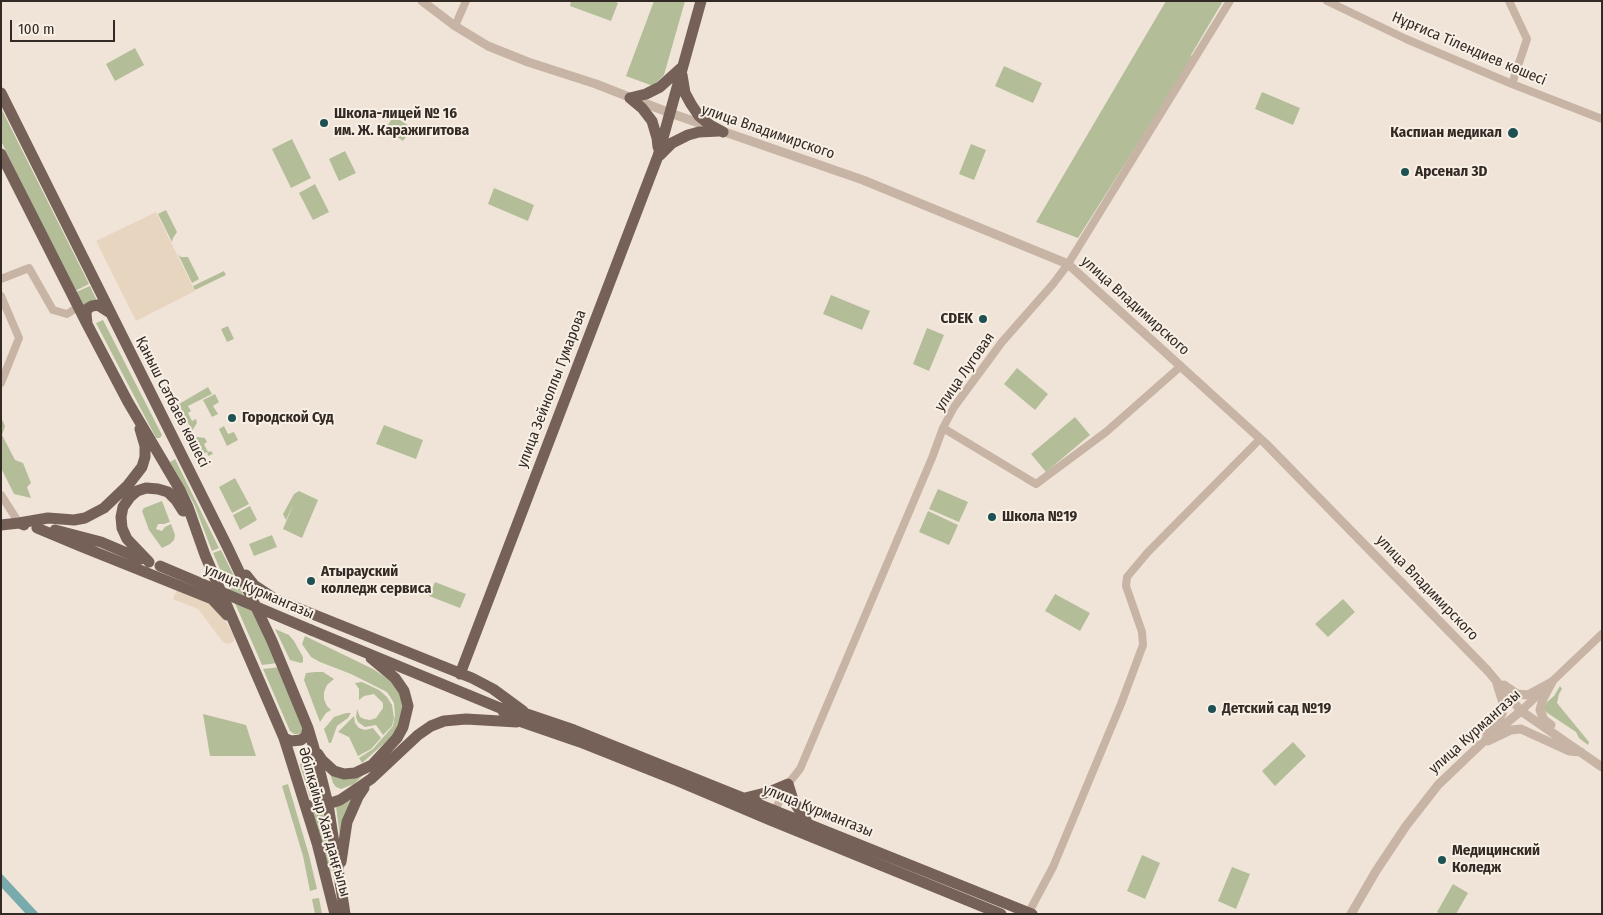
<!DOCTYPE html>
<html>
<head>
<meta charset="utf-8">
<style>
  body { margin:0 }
  #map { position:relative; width:1603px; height:915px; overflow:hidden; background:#f0e4d9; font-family:"Fira Sans Condensed",sans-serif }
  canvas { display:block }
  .frame { position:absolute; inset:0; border:2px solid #332a26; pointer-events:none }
  .scale { position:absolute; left:10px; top:20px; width:105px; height:22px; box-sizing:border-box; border:2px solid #332a26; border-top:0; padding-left:6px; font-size:15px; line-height:18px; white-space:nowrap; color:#332a26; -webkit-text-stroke:4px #f8efe5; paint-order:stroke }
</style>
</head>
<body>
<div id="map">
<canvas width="1603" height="915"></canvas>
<div class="frame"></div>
<div class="scale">100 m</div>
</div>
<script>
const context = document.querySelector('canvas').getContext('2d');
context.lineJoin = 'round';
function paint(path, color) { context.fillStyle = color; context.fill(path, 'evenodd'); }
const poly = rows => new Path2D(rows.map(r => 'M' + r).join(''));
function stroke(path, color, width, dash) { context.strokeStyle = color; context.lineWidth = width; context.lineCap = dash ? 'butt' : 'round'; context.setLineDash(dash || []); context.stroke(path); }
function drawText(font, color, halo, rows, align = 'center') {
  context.font = font + ' "Fira Sans Condensed",sans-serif'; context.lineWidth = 4; context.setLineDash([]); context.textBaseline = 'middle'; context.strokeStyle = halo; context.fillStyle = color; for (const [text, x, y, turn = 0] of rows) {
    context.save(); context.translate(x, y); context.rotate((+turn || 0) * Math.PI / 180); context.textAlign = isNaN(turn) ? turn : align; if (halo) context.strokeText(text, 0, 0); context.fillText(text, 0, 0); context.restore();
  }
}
const green = poly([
  [571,1,614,1,618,3,611,21,570,6],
  [654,1,685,1,664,75,653,86,626,76],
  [1166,1,1223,1,1191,55,1192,58,1078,238,1036,222],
  [135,48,144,65,115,81,106,64],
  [1004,66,1042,83,1033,103,995,86],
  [1262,92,1300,108,1293,125,1255,109],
  [1,108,89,284,75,291,1,141],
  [394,116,412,128,403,141,385,129],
  [292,139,311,178,291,188,272,149],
  [971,144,986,150,974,180,959,174],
  [345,151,356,173,339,181,329,159],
  [315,184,329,212,313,220,299,193],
  [494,188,534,205,528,221,488,204],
  [166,210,177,232,173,238,172,242,158,214],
  [178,254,181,257,188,257,199,279,192,283],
  [224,271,226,275,195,290,193,286],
  [90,286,97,301,83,308,76,292],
  [831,295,870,311,862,330,823,314],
  [103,320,162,435,160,438,156,438,96,323],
  [228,326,234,339,227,342,221,329],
  [927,328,944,335,929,371,913,364],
  [1017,368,1048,394,1035,410,1004,384],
  [208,387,212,394,188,406,191,411,188,413,192,421,196,419,197,423,192,431,179,404],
  [215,394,219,402,213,406,218,414,212,417,203,400],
  [1,417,5,426,2,435,15,460,23,463,31,483,27,487,31,498,14,494,1,468],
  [1075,417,1090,435,1046,472,1031,454],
  [384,425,423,440,416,459,376,444],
  [224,426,228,434,234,432,238,440,227,446,219,429],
  [197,437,205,438,207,442,204,444,208,452,211,451,213,454,208,456,207,452,203,454,196,438],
  [175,459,219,548,212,551,194,504,170,462],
  [235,478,249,504,232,513,219,487],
  [938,489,968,502,959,522,929,509],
  [299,491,318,500,302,538,283,529,294,503,286,520,283,514,294,494],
  [162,501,170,522,164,524,158,524,156,529,162,531,165,527,171,524,175,535,174,540,170,544,162,548,149,530,142,511,144,508],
  [250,506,257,520,240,530,233,515],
  [928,511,958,525,949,545,919,532],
  [272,535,277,547,254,556,249,544],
  [221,550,278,663,262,665,213,553],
  [435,582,466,594,460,608,429,596],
  [1055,594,1090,613,1080,631,1045,611],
  [1343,599,1355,612,1328,637,1315,624],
  [275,629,289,635,294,641,303,657,303,662,301,663,290,660],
  [305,636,373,669,397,685,405,704,396,733,362,763,359,758,373,749,393,726,395,715,394,703,387,692,351,674,320,662,311,657,302,644],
  [280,667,304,726,303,731,299,734,294,734,290,731,263,669],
  [315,672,323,672,334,679,327,685,324,692,324,699,327,706,331,710,326,713,320,722,304,680,306,673],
  [362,682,379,690,387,697,392,705,394,718,392,726,383,735,376,725,365,727,358,722,356,717,357,709,360,717,364,719,370,720,376,718,383,708,383,703,374,694,364,696,359,700,359,689,355,683],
  [1560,686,1562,689,1559,694,1557,703,1589,742,1588,745,1579,738,1576,732,1546,712,1544,709,1547,702,1554,696],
  [346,713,351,713,348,718,337,726,331,743,329,743,324,729,334,717],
  [203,714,246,725,256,756,210,756],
  [354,716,355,723,359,728,365,730,373,728,381,738,371,749,358,756,349,737,338,732],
  [1293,742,1306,756,1275,786,1262,771],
  [308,757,314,760,322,793,317,798,310,797,300,765,301,761],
  [329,770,365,773,354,784,341,789,336,787,333,783],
  [288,784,309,855,317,889,310,891,303,856,282,786],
  [355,795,340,838,336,806],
  [323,811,335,905,312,813],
  [1142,855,1160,863,1145,899,1127,891],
  [1232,867,1250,874,1236,909,1218,901],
  [1453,884,1468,893,1456,914,1440,914,1437,912],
  [319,898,322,914,315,914,312,899]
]);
const plaza = poly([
  [156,212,195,291,136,321,96,241],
  [177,589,212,604,224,618,234,636,234,641,231,643,227,644,223,642,198,609,173,599]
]);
const water = poly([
  [1,873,39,914,26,914,1,887]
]);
const minor = poly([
  [1327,1,1406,39,1512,84,1602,119],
  [1509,1,1527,39,1512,84],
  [455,26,466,1],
  [1,279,29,268,53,310,67,314,78,307],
  [1,296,19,338,1,383],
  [943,428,1036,484,1106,432,1181,366],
  [1,495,19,523],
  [1521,711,1602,634],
  [773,814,788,784,800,769,932,458,943,428,954,407,1002,342,1053,284,1068,264,1230,1],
  [1029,912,1053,867,1121,704,1143,645,1142,632,1126,586,1127,577,1148,552,1260,439]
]);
const tertiary = poly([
  [422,1,455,26,488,46,528,62,596,84,670,113,863,180,1068,264,1265,443,1488,671,1521,711,1602,767],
  [1504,685,1517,694,1528,695,1552,682],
  [1551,725,1544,720,1540,710,1543,699,1552,682],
  [1487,735,1502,714,1503,703,1497,684],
  [1488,741,1511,730,1521,729,1569,751,1581,752],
  [1351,914,1376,871,1406,826,1438,785,1483,742,1521,711]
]);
const primary = poly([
  [682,75,685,93,691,104,699,116,710,125,723,132],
  [1,93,227,546,272,641,308,728,314,748,328,804,345,914],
  [630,98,642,108,652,121,657,138,658,147],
  [630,98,646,94,660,87,681,68],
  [1,154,87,324,128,402,180,490,188,507,205,555,284,738,317,843,335,914],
  [660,155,672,143,688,135,699,132,719,131],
  [87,323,86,314,87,309,92,306,98,305,109,312],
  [19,523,48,518,74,520,85,518,104,508,128,485,142,467,145,457,145,446,140,429],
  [1,525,19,523,24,525],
  [37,528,80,546,212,599,227,615],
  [55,530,101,542,141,559],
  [149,562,127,539,122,528,121,517,123,507,130,497,137,491,146,488,158,489,168,492,176,500,183,511],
  [246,575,254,585,275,599,472,678,493,689,523,711],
  [311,630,500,708,512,709,574,730,1032,914],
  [460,674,658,156,701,1],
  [503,711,509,716,522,722,580,742,678,781,770,820,1001,914],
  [284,738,291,741,301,740,306,736,308,728],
  [318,754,322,760,334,771,344,774,355,773,372,765,397,738,403,727,408,706,404,691,395,678,371,658],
  [745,798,769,792,788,784,793,800,807,822],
  [305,804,311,807,319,807,340,800,352,792,371,779,418,735,431,726,444,721,466,719,517,722],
  [341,862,347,822,358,797,364,788]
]);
const primaryBridge = poly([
  [160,566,311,630]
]);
const markers = [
  [324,123,5,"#1d5153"],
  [1513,133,6,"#1d5153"],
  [1405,172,5,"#1d5153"],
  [983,319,5,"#1d5153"],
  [232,418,5,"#1d5153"],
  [992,517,5,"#1d5153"],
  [311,581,5,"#1d5153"],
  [1212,709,5,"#1d5153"],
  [1442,860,5,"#1d5153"]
];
const streetNames = [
  ["Нұрғиса Тілендиев көшесі",1469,49,23],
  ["улица Владимирского",768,132,19],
  ["улица Владимирского",1135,306,42],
  ["улица Луговая",965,372,-55],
  ["улица Зейноллы Гумарова",552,389,-69],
  ["Қаныш Сәтбаев көшесі",172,402,63],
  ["улица Владимирского",1427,588,46],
  ["улица Курмангазы",259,592,23],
  ["улица Курмангазы",1475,732,-42],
  ["улица Курмангазы",818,811,22],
  ["Әбілқайыр Хан даңғылы",324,822,74]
];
const poiNames = [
  ["Школа-лицей № 16",334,114],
  ["им. Ж. Каражигитова",334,131],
  ["Каспиан медикал",1502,133,"right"],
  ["Арсенал 3D",1415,172],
  ["CDEK",973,319,"right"],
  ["Городской Суд",242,418],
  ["Школа №19",1002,517],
  ["Атырауский",321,572],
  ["колледж сервиса",321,589],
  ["Детский сад №19",1222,709],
  ["Медицинский",1452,851],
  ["Коледж",1452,868]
];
paint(green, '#b3be99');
paint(plaza, '#e8d5c0');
paint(water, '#79abac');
stroke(minor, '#c7b4a5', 8);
stroke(tertiary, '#c7b4a5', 9);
stroke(primary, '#756158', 11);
stroke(primaryBridge, '#756158', 11);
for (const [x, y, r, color] of markers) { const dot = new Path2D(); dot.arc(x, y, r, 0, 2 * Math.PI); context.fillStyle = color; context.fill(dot); stroke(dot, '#f8efe5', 2); }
drawText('15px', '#332a26', '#f8efe5', streetNames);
drawText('bold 15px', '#332a26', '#f8efe5', poiNames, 'left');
</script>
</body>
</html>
